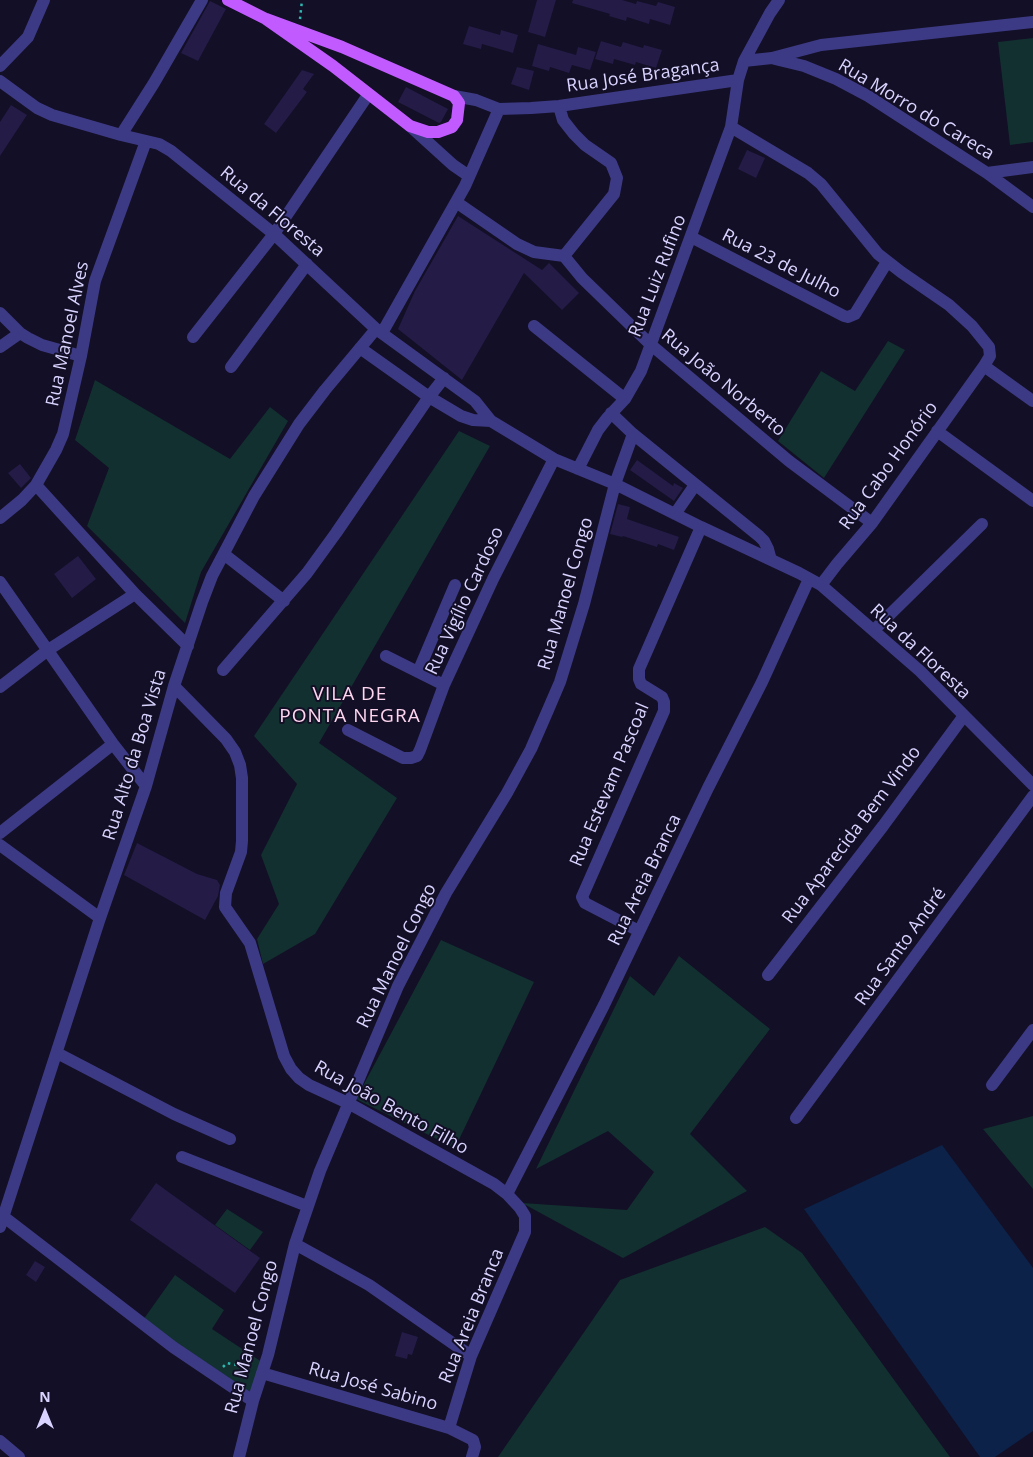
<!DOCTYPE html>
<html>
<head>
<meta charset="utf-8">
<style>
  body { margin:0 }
  #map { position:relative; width:1033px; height:1457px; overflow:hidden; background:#130f26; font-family:"Open Sans",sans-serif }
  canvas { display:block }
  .north { position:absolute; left:20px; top:1387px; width:50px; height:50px; -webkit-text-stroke:4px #130f26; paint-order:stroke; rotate:0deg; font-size:14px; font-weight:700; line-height:20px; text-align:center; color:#d9d4ff }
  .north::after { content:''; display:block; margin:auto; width:18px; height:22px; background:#d9d4ff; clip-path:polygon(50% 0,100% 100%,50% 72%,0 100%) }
</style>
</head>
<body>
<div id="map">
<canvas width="1033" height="1457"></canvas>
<div class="north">N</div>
</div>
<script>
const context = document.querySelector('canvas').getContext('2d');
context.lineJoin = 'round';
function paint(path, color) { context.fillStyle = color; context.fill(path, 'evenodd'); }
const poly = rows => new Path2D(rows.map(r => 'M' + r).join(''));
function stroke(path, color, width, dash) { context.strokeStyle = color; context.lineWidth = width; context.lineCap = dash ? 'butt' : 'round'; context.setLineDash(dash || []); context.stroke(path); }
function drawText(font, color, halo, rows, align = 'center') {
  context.font = font + ' "Open Sans",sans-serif'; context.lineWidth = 4; context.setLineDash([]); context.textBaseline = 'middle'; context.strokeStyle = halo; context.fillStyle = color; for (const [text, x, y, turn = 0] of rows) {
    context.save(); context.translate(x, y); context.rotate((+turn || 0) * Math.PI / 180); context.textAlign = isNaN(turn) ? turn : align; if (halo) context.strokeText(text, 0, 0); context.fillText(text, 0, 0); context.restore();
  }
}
const green = poly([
  [1033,38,1033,142,1010,145,998,42],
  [888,341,905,350,824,478,778,441,821,371,855,391],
  [95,380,230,459,270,407,288,421,201,572,185,623,87,526,109,468,75,440],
  [459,431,490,446,319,743,397,798,315,934,263,964,257,939,279,904,261,855,297,784,254,736],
  [441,940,534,982,455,1148,356,1099],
  [679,956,770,1029,690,1134,747,1191,623,1258,522,1203,627,1210,654,1172,608,1131,536,1169,630,976,654,996],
  [1033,1116,1033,1189,983,1129],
  [227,1209,263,1232,250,1250,215,1225],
  [765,1227,802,1253,950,1457,498,1457,620,1280],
  [175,1275,224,1310,212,1329,265,1364,257,1397,143,1320]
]);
const water = poly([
  [942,1145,1033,1268,1033,1431,995,1457,980,1457,804,1209]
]);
const building = poly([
  [537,0,556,0,545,37,528,32],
  [573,0,622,0,636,4,637,1,656,6,658,2,675,7,670,25,650,19,649,24,627,17,626,21,609,16,610,14,572,3],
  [210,1,226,9,198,61,181,53],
  [469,26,500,35,501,30,518,35,513,53,482,44,481,49,463,44],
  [601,41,621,47,623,42,643,48,644,45,662,50,656,68,636,62,635,65,614,59,613,64,595,59],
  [538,44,576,55,578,47,596,52,590,70,572,65,569,73,550,67,549,71,532,66],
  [517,67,534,71,529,90,511,84],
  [302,70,314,74,303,89,307,92,276,133,264,124],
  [406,87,448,109,441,122,439,123,398,102],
  [11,105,27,115,0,156,0,122],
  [747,150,765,158,756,178,738,169],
  [458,216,542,270,549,263,579,293,562,310,524,273,462,380,398,329,415,291],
  [637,460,673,486,674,483,683,488,674,501,630,470],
  [20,464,31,478,21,488,8,473],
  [618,504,630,507,627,519,679,537,674,550,658,544,657,547,623,536,622,537,610,534],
  [78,556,96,579,72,598,54,574],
  [137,843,197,874,217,880,220,885,218,896,205,920,124,875],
  [156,1183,260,1258,235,1293,130,1220],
  [35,1261,45,1267,36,1282,26,1275],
  [402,1332,418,1337,412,1355,408,1354,407,1359,395,1356]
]);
const path = poly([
  [300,19,302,0],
  [223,1367,227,1363,232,1364,251,1368]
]);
const minor = poly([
  [775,59,804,66,836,79,868,96,987,173,1033,207],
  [744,61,770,13,779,0],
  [0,66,28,37,44,0],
  [0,81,37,108,52,115,121,135,159,144,171,151,274,234,376,329,475,401,491,421,554,459,615,484,701,527,799,573,821,585,920,671,1033,785],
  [454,96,476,100,499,109,531,108,559,106,738,80],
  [559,106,563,120,574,134,585,145,611,163,617,178,614,194,564,256],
  [410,126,453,165,469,176],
  [731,127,808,173,821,184,878,254,901,272,949,305,972,326,989,347,990,356,984,366,872,523,837,564,821,585],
  [121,135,154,83,202,0],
  [987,173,1033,167],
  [456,202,517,244,534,252,564,256,582,278,650,344,789,461,872,523],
  [691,237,844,316,848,317,855,314,887,262],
  [0,313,20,333,28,338,42,345,81,356],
  [534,326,625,399],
  [382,333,465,186,499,109],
  [193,337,274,234,368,95],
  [0,347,20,333],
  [360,348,429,397,461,416,473,420,491,421],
  [984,366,1033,401],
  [231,367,307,264],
  [611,413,633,434,759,536,764,541,768,549,771,560],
  [937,431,1033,501],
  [578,469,598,430,608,417,625,399,641,371,731,127,738,80,744,61,772,58,821,45,1033,22],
  [36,485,135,594,188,646],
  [675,514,695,485],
  [0,518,22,500,36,485,56,450,63,434,81,356,95,281,146,141],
  [225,555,284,601],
  [0,582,113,744,146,786],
  [874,630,982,524],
  [386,656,444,685],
  [223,670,307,573,336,533,429,397,444,378],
  [418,672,455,585],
  [174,686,226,739,235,752,240,765,242,778,242,841,241,852,226,893,225,907,250,943,284,1056,291,1069,299,1078,309,1085,348,1103,494,1184,507,1194,520,1208,525,1216,525,1232,471,1356,449,1428],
  [0,687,48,650,135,594],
  [348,730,403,758,411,758,417,756,420,750,444,685,493,579,554,459],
  [0,833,113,744],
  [0,845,100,918],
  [639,931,585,903,582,897,664,711,664,702,662,697,641,684,639,679,639,669,701,527],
  [768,975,883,826,963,717],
  [57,1053,174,1114,230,1139],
  [992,1085,1033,1030],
  [796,1118,1033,796],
  [182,1157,307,1206],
  [507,1194,604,1005,708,788,762,682,809,579],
  [4,1217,173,1347,253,1401],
  [0,1227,100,918,146,786,174,686,202,602,212,576,254,496,299,424,325,390,376,329],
  [295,1244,369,1285,471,1356],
  [262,1373,449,1428,473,1440,475,1447,472,1457],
  [0,1441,19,1457],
  [239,1457,253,1401,268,1355,295,1244,320,1171,398,986,446,893,507,793,531,749,548,710,560,682,584,604,615,484,633,434]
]);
const major = poly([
  [228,0,266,19,342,47,454,96,459,103,457,120,452,127,438,132,428,132,410,126,333,66,266,19]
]);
const streetNames = [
  ["Rua José Bragança",643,76,-8],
  ["Rua Morro do Careca",916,110,31],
  ["Rua da Floresta",272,212,40],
  ["Rua 23 de Julho",781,264,27],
  ["Rua Luiz Rufino",658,276,-69],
  ["Rua Manoel Alves",68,334,-78],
  ["Rua João Norberto",723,383,40],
  ["Rua Cabo Honório",889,466,-54],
  ["Rua Manoel Congo",566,594,-74],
  ["Rua Vigílio Cardoso",465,601,-65],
  ["Rua da Floresta",920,652,43],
  ["Rua Alto da Boa Vista",135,755,-73],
  ["Rua Estevam Pascoal",610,785,-67],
  ["Rua Aparecida Bem Vindo",852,835,-53],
  ["Rua Areia Branca",645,880,-64],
  ["Rua Santo André",901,947,-54],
  ["Rua Manoel Congo",397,956,-64],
  ["Rua João Bento Filho",391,1108,29],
  ["Rua Areia Branca",472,1316,-68],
  ["Rua Manoel Congo",252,1337,-75],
  ["Rua José Sabino",373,1387,16]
];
const neighbourhoodNames = [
  ["VILA DE",350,695],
  ["PONTA NEGRA",350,717]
];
paint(green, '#12302f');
paint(water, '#0c2248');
paint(building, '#241b47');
stroke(path, '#2fb8b0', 2.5, [2.5, 4]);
stroke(minor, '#3d3a85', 12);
stroke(major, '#c25bff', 12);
drawText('18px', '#d9d4ff', '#130f26', streetNames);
context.letterSpacing = '1px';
drawText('19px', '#ffd6f0', '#130f26', neighbourhoodNames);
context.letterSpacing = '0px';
</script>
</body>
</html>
